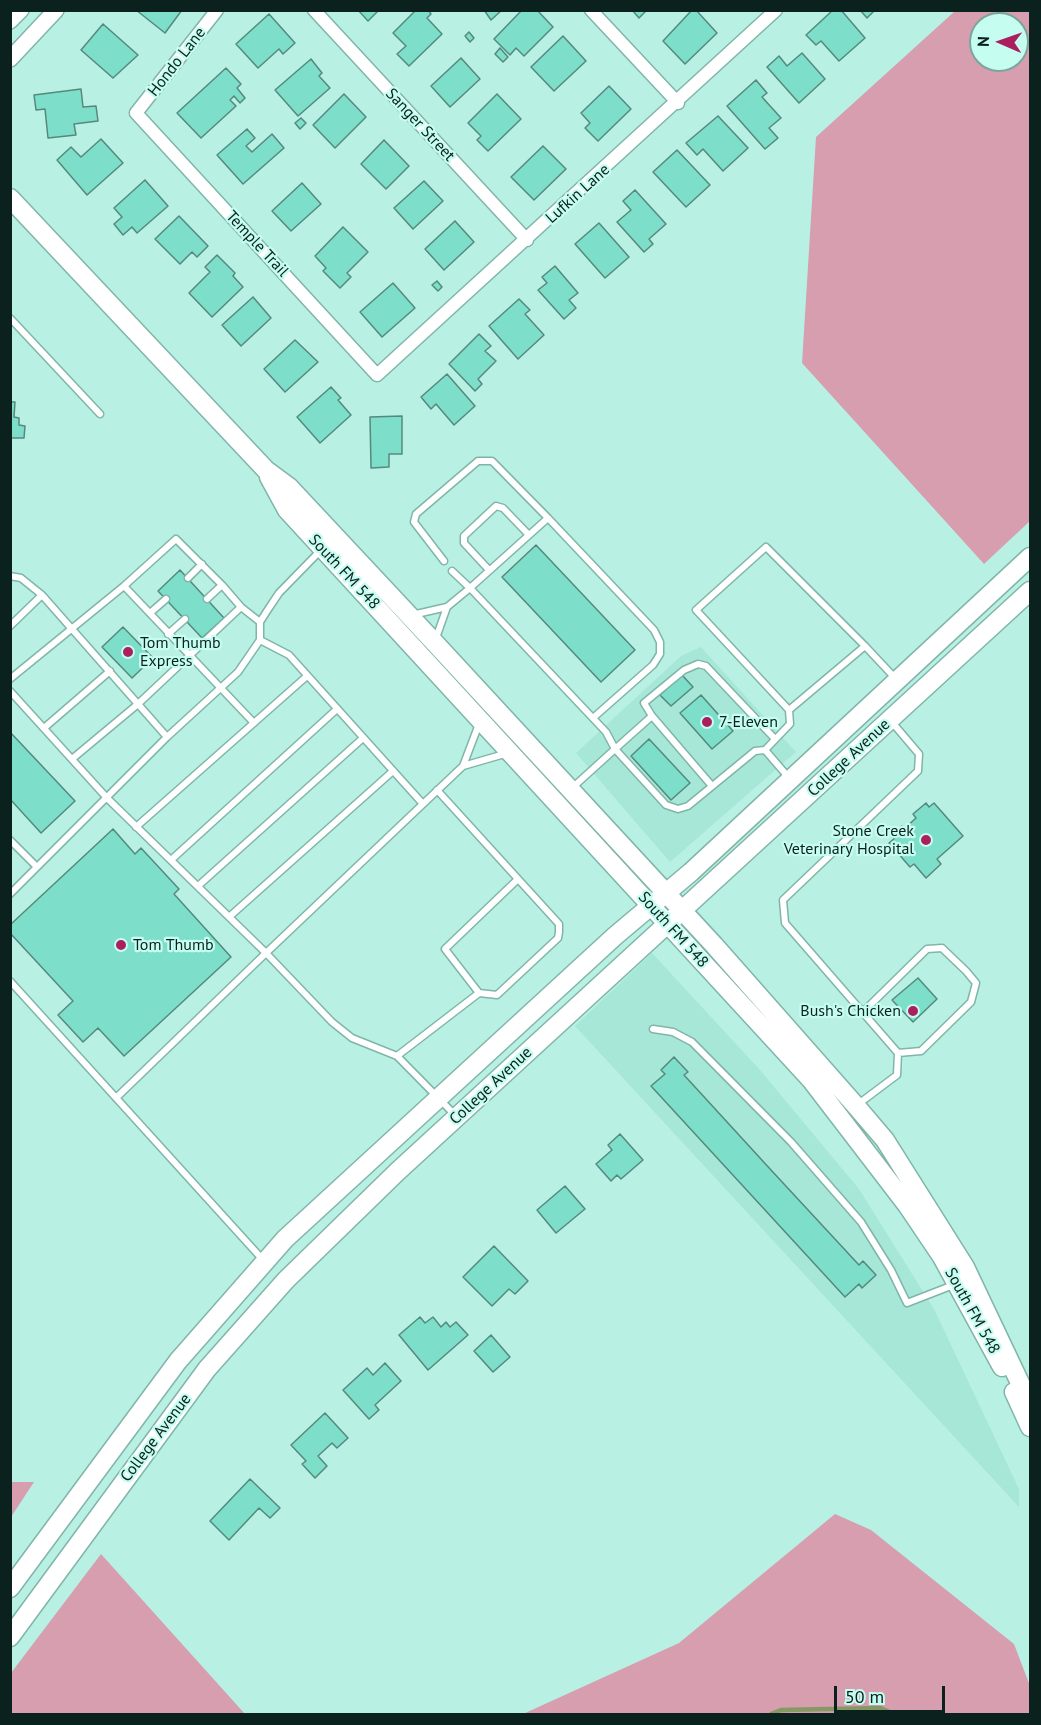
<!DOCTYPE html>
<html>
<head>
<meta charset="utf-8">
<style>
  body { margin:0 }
  #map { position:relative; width:1041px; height:1725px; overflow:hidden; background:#b9f0e4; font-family:"PT Sans",sans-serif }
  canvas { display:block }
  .frame { position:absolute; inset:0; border:12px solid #0b211d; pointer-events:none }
  .north { position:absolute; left:969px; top:12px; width:60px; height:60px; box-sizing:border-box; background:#c6fdf1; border:2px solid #7ba59c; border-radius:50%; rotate:272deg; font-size:16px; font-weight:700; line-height:24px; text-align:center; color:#0b211d }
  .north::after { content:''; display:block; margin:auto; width:21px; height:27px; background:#ab1f5e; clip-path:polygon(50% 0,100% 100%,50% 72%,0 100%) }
  .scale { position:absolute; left:834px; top:1686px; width:111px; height:27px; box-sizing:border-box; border:3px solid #0b211d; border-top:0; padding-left:8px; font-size:18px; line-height:21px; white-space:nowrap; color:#0b211d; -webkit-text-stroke:4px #c6fdf1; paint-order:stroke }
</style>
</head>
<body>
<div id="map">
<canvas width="1041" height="1725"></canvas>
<div class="frame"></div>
<div class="north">N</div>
<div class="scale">50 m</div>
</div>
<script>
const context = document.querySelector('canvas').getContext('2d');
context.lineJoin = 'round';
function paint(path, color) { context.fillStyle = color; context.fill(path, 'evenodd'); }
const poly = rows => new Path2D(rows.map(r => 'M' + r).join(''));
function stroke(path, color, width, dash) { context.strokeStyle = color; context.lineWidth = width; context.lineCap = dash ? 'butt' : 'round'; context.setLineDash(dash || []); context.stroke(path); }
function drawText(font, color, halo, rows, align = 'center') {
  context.font = font + ' "PT Sans",sans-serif'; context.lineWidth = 4.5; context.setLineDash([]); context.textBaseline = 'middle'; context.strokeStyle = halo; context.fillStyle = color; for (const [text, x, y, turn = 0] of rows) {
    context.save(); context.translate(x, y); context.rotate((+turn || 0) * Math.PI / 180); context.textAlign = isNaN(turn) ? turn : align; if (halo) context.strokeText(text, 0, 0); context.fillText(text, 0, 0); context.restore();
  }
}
const built = poly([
  [701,647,796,752,670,862,576,753,681,656],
  [652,953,760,1070,859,1189,934,1309,1019,1489,1019,1507,575,1026]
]);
const green = poly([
  [955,11,1030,11,1030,521,984,564,802,363,816,137],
  [981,24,1017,24,1017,60,981,60],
  [11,1482,34,1482,11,1517,10,1483],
  [835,1514,871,1530,1014,1644,1030,1686,1030,1714,523,1714,679,1643],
  [101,1554,245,1714,11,1714,11,1673]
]);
const stream = poly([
  [771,1714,781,1710,880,1708,895,1714]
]);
const building = poly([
  [136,10,182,10,165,33,136,10],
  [358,10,379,10,368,21,358,10],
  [416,10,428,10,431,14,427,18,442,34,409,66,397,54,406,46,393,33,416,10],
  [484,10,502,10,491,20,484,10],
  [522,10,537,10,553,27,524,56,516,48,510,55,494,39,522,10],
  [632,10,647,10,639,18,632,10],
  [692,10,696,10,717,33,685,64,663,41,692,10],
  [833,10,841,10,865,38,839,61,821,41,816,45,806,35,833,10],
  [860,10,875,10,867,18,860,10],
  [269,14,295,43,283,54,279,49,258,68,236,44,269,14],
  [103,24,138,55,113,78,81,50,103,24],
  [469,32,474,38,470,42,465,36,469,32],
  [563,36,586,61,554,91,531,67,563,36],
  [500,48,508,57,503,62,495,54,500,48],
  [802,53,825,79,799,103,767,67,779,56,787,66,802,53],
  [461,58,480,79,450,107,431,86,461,58],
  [311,59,322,73,319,76,330,88,298,116,275,90,311,59],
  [226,68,241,84,237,88,245,98,240,103,234,96,230,100,236,106,201,138,177,113,226,68],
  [756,80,767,93,762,97,781,118,769,128,778,138,765,149,727,106,756,80],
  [609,86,631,109,598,141,585,128,590,123,581,113,609,86],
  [81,89,83,107,96,106,98,121,74,124,76,135,48,138,45,109,36,110,34,95,81,89],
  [344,94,366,117,335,148,313,125,344,94],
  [497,94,521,119,488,151,477,140,481,136,468,123,497,94],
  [718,116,748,148,723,171,703,149,697,155,686,143,718,116],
  [301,118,306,123,300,129,295,123,301,118],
  [247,129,255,138,246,146,252,152,272,134,284,148,243,184,217,155,247,129],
  [101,139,123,163,87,195,57,160,71,147,81,157,101,139],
  [384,140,409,166,386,189,361,164,384,140],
  [543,146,566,169,534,200,511,177,543,146],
  [677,150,710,185,686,207,653,172,677,150],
  [145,180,168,206,137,233,132,227,123,235,114,224,122,217,114,208,145,180],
  [424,181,443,201,413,229,394,208,424,181],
  [302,183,321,204,291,231,272,211,302,183],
  [635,190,666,224,649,239,653,244,644,252,617,222,631,210,623,201,635,190],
  [179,216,208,246,197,257,192,252,180,264,155,239,179,216],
  [455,221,474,242,444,270,425,249,455,221],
  [599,223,629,257,605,278,575,244,599,223],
  [343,227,368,252,347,273,351,277,340,288,323,271,326,268,315,256,343,227],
  [217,255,235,273,233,276,243,287,212,317,189,293,210,272,205,267,217,255],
  [555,266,578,293,569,300,576,308,564,319,538,290,547,283,542,277,555,266],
  [437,281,442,287,438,291,432,285,437,281],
  [393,283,415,308,382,337,360,312,393,283],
  [253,297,271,318,241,346,222,325,253,297],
  [519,299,530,310,525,314,544,335,518,359,489,326,519,299],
  [479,334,491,346,485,351,496,361,478,379,482,384,475,391,449,364,479,334],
  [295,340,318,362,285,392,264,369,295,340],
  [447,374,475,406,454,425,436,404,431,409,421,397,447,374],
  [331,387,341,398,338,400,351,415,320,443,297,417,331,387],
  [10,402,15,402,14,417,19,418,19,425,25,426,24,438,10,438,10,402],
  [402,416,402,454,389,454,389,467,371,468,370,417,402,416],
  [536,545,635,650,601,682,502,577,536,545],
  [180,570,224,618,202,638,158,591,180,570],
  [123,627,153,658,132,678,102,647,123,627],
  [682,675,693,687,671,706,660,695,682,675],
  [701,695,733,731,712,749,680,713,701,695],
  [10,732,75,801,41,833,10,799,10,732],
  [649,739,690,783,671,800,631,756,649,739],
  [926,803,929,807,934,803,963,836,937,859,941,864,926,878,914,864,910,867,889,843,896,837,893,833,902,826,905,828,916,818,913,814,926,803],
  [113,829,135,854,141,848,179,889,174,894,231,957,124,1056,98,1028,83,1042,58,1015,73,1001,10,933,10,925,113,829],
  [918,978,937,999,913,1022,892,1000,918,978],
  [674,1057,688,1072,684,1075,771,1170,859,1265,863,1261,876,1275,862,1288,859,1284,845,1297,651,1086,665,1074,661,1070,674,1057],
  [620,1134,643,1160,621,1179,617,1175,611,1181,596,1164,612,1150,608,1145,620,1134],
  [565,1186,585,1209,556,1233,537,1210,565,1186],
  [494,1246,528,1281,515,1294,509,1289,492,1306,463,1277,494,1246],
  [420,1317,425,1323,433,1317,441,1327,446,1322,450,1327,456,1322,468,1335,428,1370,399,1335,420,1317],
  [491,1335,510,1357,493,1372,474,1351,491,1335],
  [385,1363,401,1381,375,1405,379,1410,369,1419,343,1390,367,1368,373,1375,385,1363],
  [325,1413,348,1438,337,1448,332,1443,318,1456,327,1466,315,1478,302,1464,306,1461,291,1445,325,1413],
  [250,1479,280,1508,270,1518,259,1508,229,1540,210,1521,250,1479]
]);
const service = poly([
  [10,318,100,414],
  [444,561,414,522,416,514,478,461,492,461,548,518],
  [489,570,464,543,464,536,496,506,503,508,528,534],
  [452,571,470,588,548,518,654,630,660,642,660,654,653,665,593,718],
  [10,576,21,578,42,595,167,737],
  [188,578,202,564],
  [124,586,254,723],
  [207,599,222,585],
  [150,613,166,599],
  [412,615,447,607,470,588,606,732,615,749,652,716,644,703,684,670,698,664,706,666,775,739],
  [10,626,42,595],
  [168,634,185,619],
  [436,638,447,607],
  [260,640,289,655,423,804],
  [865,646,789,710,696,610,766,547,865,646,895,678],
  [10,679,124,586,176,539,222,585,241,607,260,622],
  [10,691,107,798,266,953,463,766],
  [652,716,712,786],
  [479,724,463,766,508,753],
  [44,728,110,671],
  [765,750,790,724,789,710],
  [72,759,138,704,241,607],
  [572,788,615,749,666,805,678,809,688,806,755,751,765,750,790,779],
  [136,827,307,676],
  [10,840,37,867],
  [171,860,337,709],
  [198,886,363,738],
  [10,894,167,737,238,672,260,640,260,622,267,611,279,593,321,550],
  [229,917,393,771],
  [10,981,264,1261],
  [479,993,445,949,518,879],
  [863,1012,927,949,942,948,966,971,976,983,971,1002,921,1051,898,1053],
  [653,1029,673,1032,692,1042,791,1142,861,1222,891,1270,907,1303,956,1284],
  [397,1056,479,993,497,995,558,938,559,932,559,924,437,790],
  [116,1098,266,953,332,1022,352,1038,397,1056,455,1115],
  [857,1105,897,1075,898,1053,785,923,783,900,918,771,919,754,891,721]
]);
const minor = poly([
  [217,10,136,113,377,375,776,10],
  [314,10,527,240],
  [591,10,678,103]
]);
const tertiary = poly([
  [10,21,21,10],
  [10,59,56,10]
]);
const secondary = poly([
  [10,198,266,470,289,487,434,642,714,945,856,1106,885,1140,965,1267,1030,1404],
  [269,477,287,510,812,1081,907,1205,942,1257,1002,1367],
  [1014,1392,1030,1427],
  [10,1588,178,1361,285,1239,615,936,691,872,1030,557],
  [10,1637,207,1369,286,1280,398,1171,1030,591]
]);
const markers = [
  [128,652,6,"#ab1f5e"],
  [707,722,6,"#ab1f5e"],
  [926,840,6,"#ab1f5e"],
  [121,945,6,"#ab1f5e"],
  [913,1011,6,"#ab1f5e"]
];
const streetNames = [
  ["Hondo Lane",177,62,-52],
  ["Sanger Street",420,125,47],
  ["Lufkin Lane",578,194,-42],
  ["Temple Trail",257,244,47],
  ["South FM 548",344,572,47],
  ["College Avenue",849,758,-43],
  ["South FM 548",673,930,48],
  ["College Avenue",491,1086,-43],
  ["South FM 548",972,1311,61],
  ["College Avenue",156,1438,-53]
];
const poiNames = [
  ["Tom Thumb",140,643],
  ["Express",140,661],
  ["7-Eleven",719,722],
  ["Stone Creek",914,831,"right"],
  ["Veterinary Hospital",914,849,"right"],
  ["Tom Thumb",133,945],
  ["Bush's Chicken",901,1011,"right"]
];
paint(built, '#a6e7d8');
paint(green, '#d69eaf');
stroke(stream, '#869964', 4.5);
paint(building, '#7ddeca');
stroke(building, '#55897e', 1.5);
stroke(service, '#80b5a9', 9);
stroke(minor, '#80b5a9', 15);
stroke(tertiary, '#80b5a9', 18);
stroke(secondary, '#80b5a9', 21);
stroke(service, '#fff', 6);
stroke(minor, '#fff', 12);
stroke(tertiary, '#fff', 15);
stroke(secondary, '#fff', 18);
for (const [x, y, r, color] of markers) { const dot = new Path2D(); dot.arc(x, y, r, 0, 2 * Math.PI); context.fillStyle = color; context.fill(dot); stroke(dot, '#c6fdf1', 2); }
drawText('16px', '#0b211d', '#c6fdf1', streetNames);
drawText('16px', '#0b211d', '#c6fdf1', poiNames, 'left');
</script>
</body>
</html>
